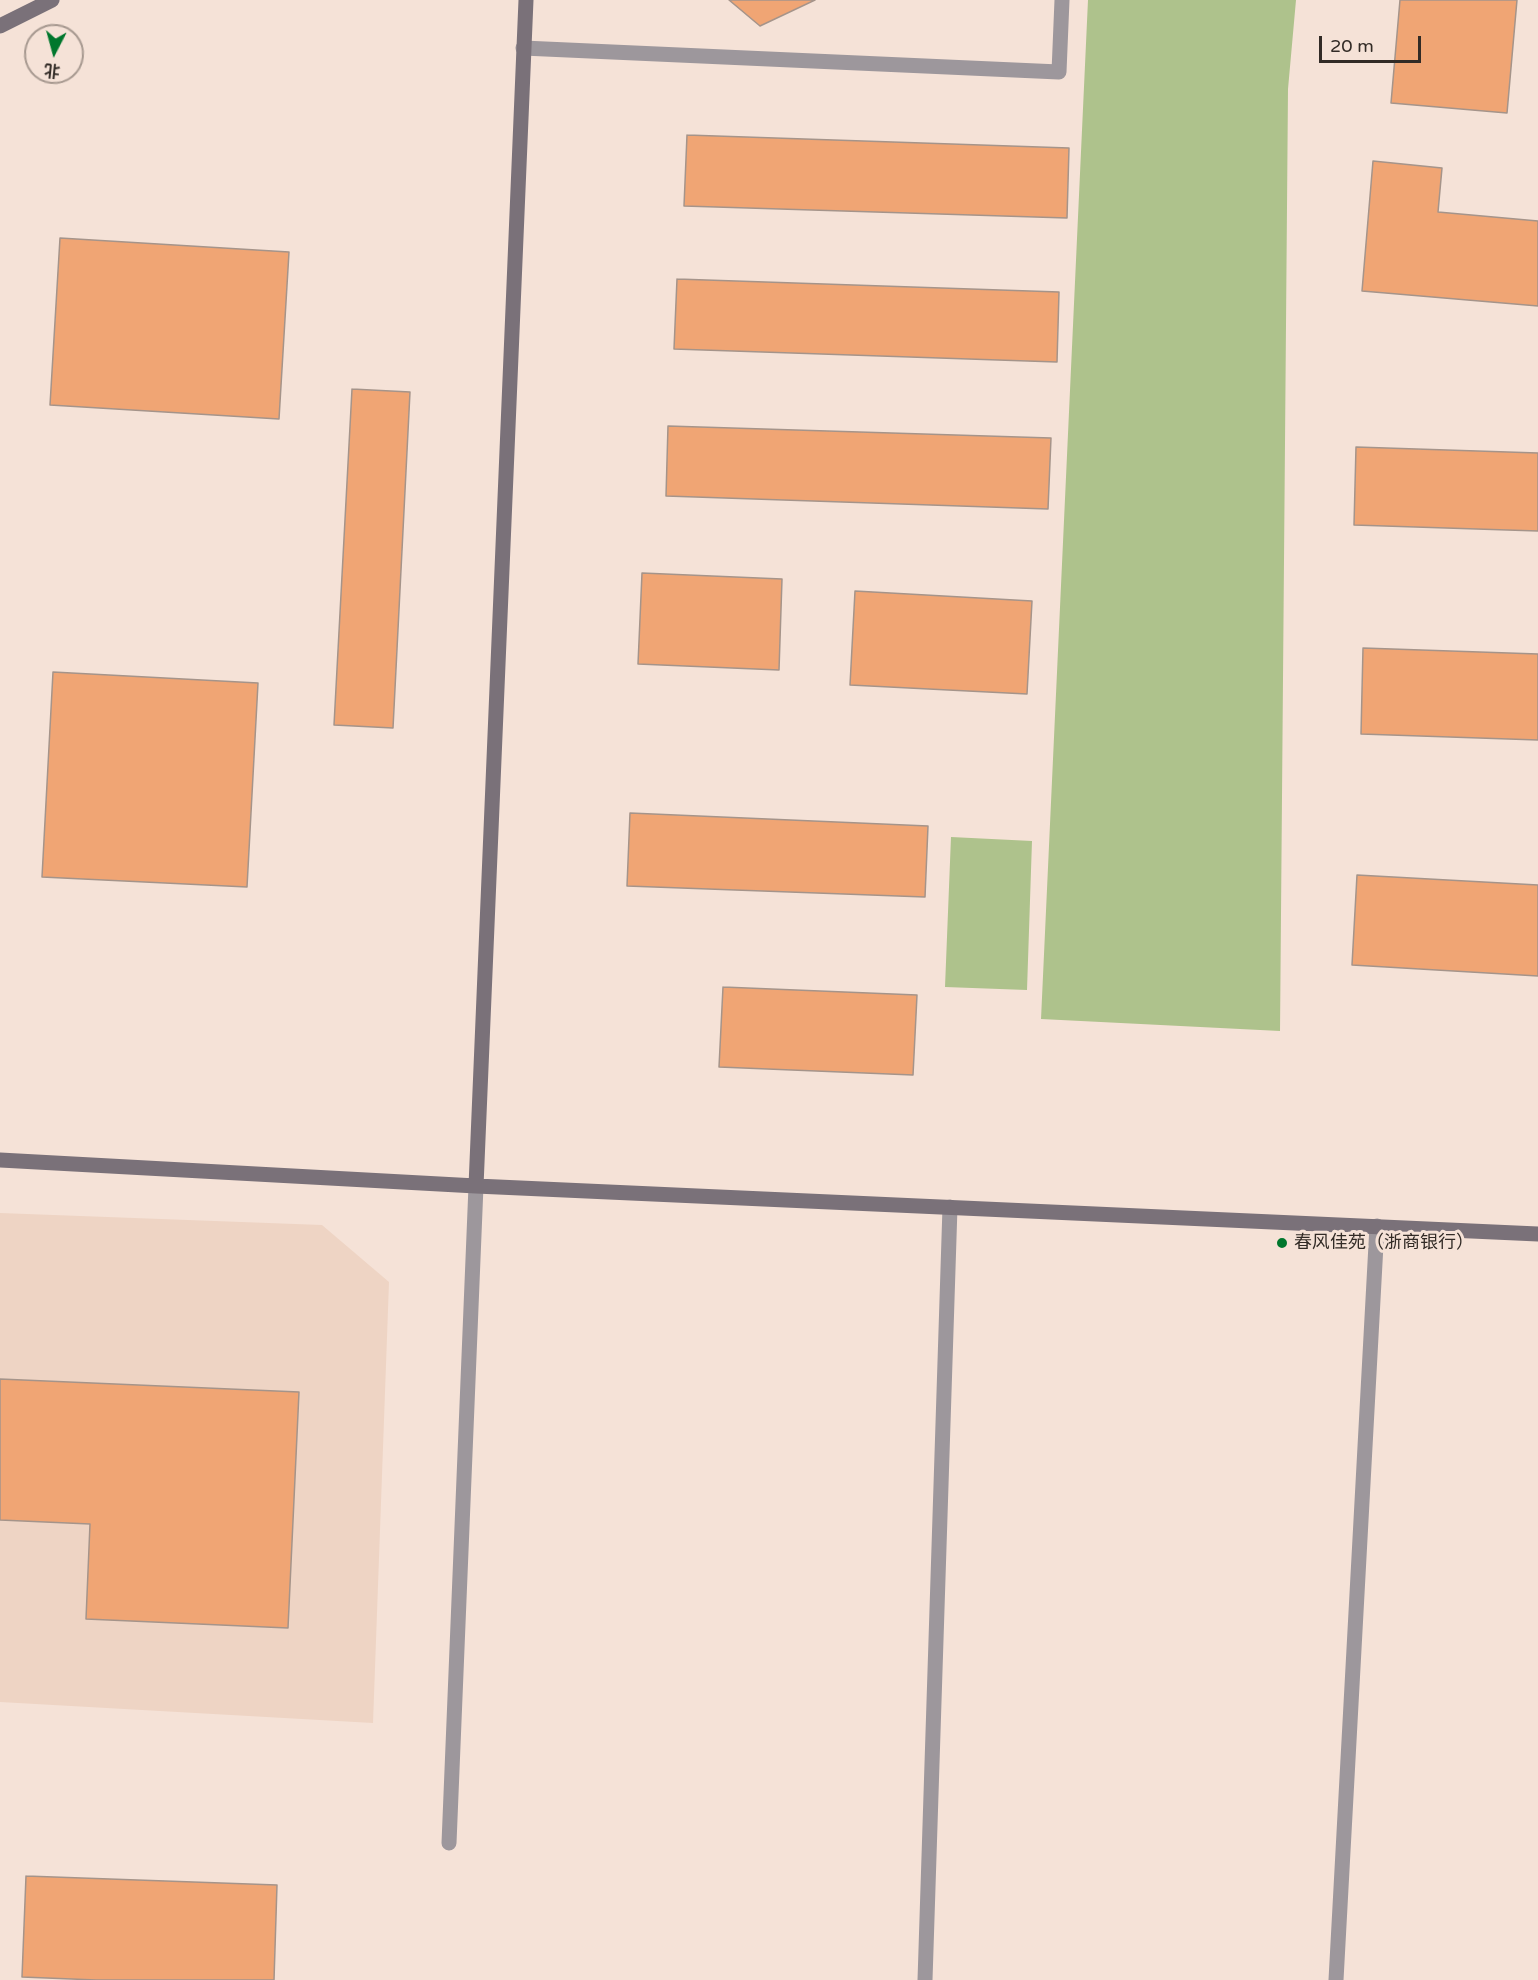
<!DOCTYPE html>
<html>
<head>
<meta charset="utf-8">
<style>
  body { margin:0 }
  #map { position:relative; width:1538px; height:1980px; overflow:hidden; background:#f5e2d7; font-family:"Varela Round","Noto Sans SC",sans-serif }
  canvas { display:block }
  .north { position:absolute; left:24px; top:24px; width:60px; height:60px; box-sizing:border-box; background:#f5e2d7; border:2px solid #a79990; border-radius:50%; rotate:186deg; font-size:16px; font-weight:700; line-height:24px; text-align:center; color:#322b26 }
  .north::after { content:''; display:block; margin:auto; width:21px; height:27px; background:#00772d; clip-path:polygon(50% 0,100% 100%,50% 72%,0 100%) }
  .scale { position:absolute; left:1319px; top:36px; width:102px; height:27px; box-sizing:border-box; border:3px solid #322b26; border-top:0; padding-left:8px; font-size:18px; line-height:21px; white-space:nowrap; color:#322b26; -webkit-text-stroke:4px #f5e2d7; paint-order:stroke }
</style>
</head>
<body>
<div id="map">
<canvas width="1538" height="1980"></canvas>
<div class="north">北</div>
<div class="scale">20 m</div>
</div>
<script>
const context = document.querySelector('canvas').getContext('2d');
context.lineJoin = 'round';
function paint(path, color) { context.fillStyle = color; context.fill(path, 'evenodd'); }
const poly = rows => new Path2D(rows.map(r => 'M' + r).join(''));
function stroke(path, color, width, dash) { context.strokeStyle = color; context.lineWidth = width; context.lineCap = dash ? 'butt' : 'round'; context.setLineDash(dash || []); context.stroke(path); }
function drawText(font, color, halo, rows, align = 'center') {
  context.font = font + ' "Varela Round","Noto Sans SC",sans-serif'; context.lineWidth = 6; context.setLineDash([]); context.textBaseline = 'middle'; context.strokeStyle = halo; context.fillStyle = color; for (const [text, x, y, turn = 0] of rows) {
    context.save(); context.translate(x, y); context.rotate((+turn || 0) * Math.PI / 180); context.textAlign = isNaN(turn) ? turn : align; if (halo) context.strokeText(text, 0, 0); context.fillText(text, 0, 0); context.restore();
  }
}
const built = poly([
  [0,1213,322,1225,389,1282,373,1723,0,1702]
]);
const green = poly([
  [1088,0,1296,0,1288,89,1280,1031,1041,1019],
  [951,837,1032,841,1027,990,945,987]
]);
const building = poly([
  [729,0,815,0,760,26,729,0],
  [1400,0,1517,0,1507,113,1391,103,1400,0],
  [687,135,1069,148,1067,218,684,206,687,135],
  [1373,161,1442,168,1438,212,1538,221,1538,306,1362,291,1373,161],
  [60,238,289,252,279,419,50,405,60,238],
  [677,279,1059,292,1057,362,674,349,677,279],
  [352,389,410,392,393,728,334,725,352,389],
  [668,426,1051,438,1048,509,666,496,668,426],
  [1356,447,1538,453,1538,531,1354,525,1356,447],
  [642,573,782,579,779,670,638,664,642,573],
  [855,591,1032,601,1027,694,850,685,855,591],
  [1363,648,1538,654,1538,740,1361,734,1363,648],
  [53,672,258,683,247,887,42,877,53,672],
  [630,813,928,826,925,897,627,886,630,813],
  [1357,875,1538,885,1538,976,1352,965,1357,875],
  [723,987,917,995,913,1075,719,1067,723,987],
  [0,1379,299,1392,288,1628,86,1619,90,1524,0,1520,0,1379],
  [26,1876,277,1885,274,1980,96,1980,22,1977,26,1876]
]);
const lane = poly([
  [523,48,1059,72,1062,0]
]);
const street = poly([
  [449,1843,476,1186],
  [925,1980,950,1207],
  [1336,1980,1377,1226]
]);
const secondary = poly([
  [0,26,52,0],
  [0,1160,476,1186,1538,1234],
  [476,1186,526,0]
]);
const markers = [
  [1282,1243,6,"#00772d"]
];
const poiNames = [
  ["春风佳苑（浙商银行）",1294,1243]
];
paint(built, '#eed4c4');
paint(green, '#aec28c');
paint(building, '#f0a574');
stroke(building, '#a5948a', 1.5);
stroke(lane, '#9d979c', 15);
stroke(street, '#9d979c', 15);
stroke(secondary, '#7a7179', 15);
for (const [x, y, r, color] of markers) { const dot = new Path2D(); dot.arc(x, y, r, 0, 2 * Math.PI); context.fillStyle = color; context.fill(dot); stroke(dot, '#f5e2d7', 2); }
drawText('18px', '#322b26', '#f5e2d7', poiNames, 'left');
</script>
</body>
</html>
